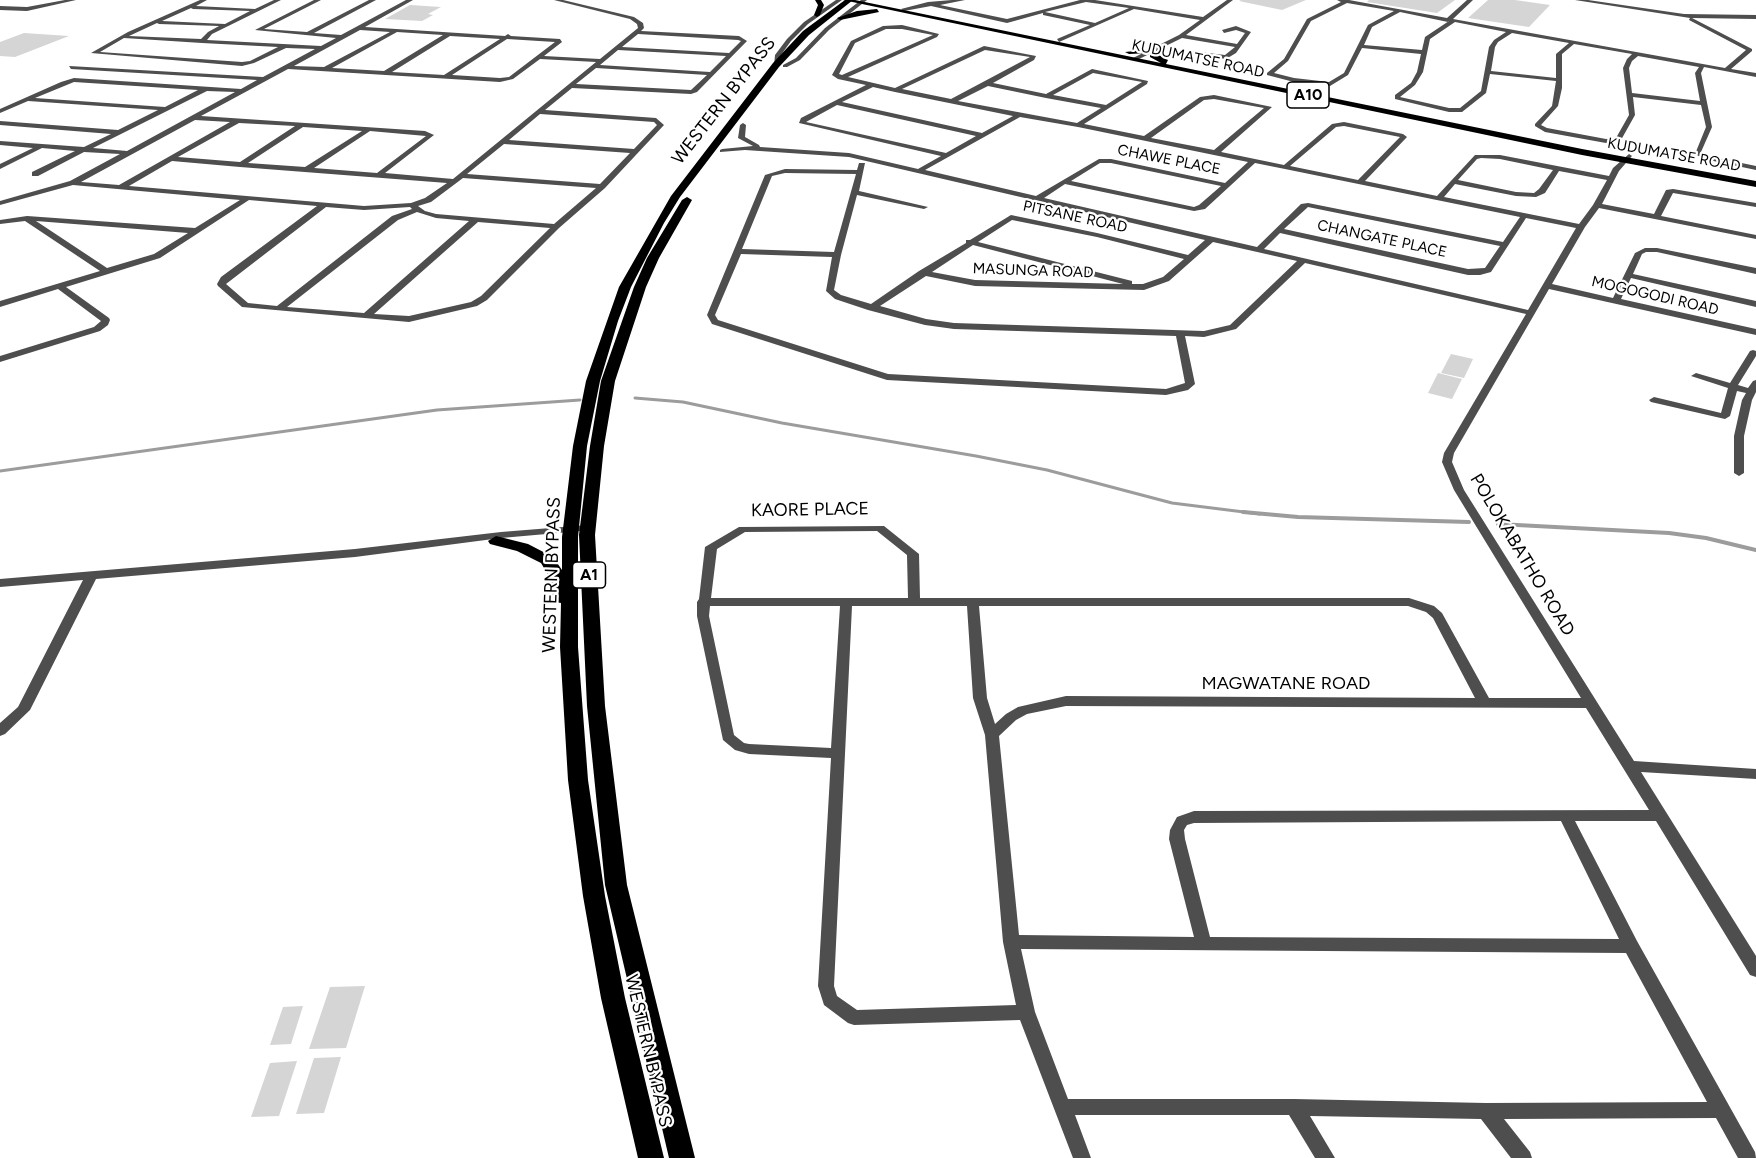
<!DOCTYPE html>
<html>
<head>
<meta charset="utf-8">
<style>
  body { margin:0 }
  canvas { display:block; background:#fff }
</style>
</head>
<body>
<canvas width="1756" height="1158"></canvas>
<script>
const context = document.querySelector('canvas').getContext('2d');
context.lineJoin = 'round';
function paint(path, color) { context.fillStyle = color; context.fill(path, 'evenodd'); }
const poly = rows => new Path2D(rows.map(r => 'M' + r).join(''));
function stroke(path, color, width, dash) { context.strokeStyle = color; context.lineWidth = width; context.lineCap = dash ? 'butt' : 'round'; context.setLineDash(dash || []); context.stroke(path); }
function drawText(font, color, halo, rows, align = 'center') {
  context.font = font + ' Figtree,sans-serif'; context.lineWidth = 4.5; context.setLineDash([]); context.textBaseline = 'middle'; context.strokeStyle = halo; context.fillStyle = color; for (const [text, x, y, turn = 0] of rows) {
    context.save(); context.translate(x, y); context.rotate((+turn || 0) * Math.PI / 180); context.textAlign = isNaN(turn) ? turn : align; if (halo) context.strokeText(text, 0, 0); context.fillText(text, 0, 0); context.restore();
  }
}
const green = poly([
  [1241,0,1306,0,1282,10,1239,1],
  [1369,0,1455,0,1437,13,1367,2],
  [1488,0,1515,0,1550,5,1529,27,1468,18],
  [410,5,441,7,428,14,433,15,422,21,385,19],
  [24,33,69,36,15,57,0,56,0,42],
  [1451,354,1473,359,1464,378,1441,373],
  [1438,373,1462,379,1452,399,1428,393],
  [365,986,346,1048,309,1049,330,987],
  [303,1006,291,1044,270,1045,283,1007],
  [341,1057,324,1113,296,1114,314,1058],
  [297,1061,279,1116,251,1117,270,1063]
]);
const streamFar1 = poly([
  [635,398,683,402,782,423,976,456,1047,470,1172,503,1260,514],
  [0,471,437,410,580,400]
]);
const stream = poly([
  [1243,512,1298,517,1469,522],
  [1498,524,1669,533,1706,538,1756,550]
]);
const minor = poly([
  [65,0,76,0,27,11,0,10,0,6,27,7,65,0],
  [200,0,207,0,196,6,255,9,274,0,281,0,212,34,207,40,321,46,336,38,255,30,314,0,321,0,264,29,307,32,369,0,376,0,314,33,341,35,406,0,413,0,365,27,505,36,508,34,511,36,560,39,562,42,544,56,600,59,638,28,637,24,630,19,554,0,563,0,634,17,643,23,644,28,641,31,739,36,747,41,697,92,691,94,572,88,545,110,656,118,664,125,605,188,559,228,487,300,477,306,409,322,242,307,218,286,217,284,221,277,317,206,249,200,160,258,66,287,109,318,110,320,108,325,100,331,0,362,0,356,94,327,101,321,58,289,0,307,0,301,100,271,25,221,0,224,0,220,27,216,195,228,240,200,73,185,0,205,0,201,70,181,120,154,84,152,38,176,32,176,32,172,75,151,42,148,0,169,0,164,33,148,0,145,0,141,84,147,111,134,0,125,0,121,118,130,158,110,28,101,0,113,0,109,61,82,74,78,241,89,257,80,71,69,69,66,263,77,315,49,286,48,254,63,242,66,91,53,128,32,200,0],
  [191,8,193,9,250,11,225,24,162,21,191,8],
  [157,23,159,24,219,26,208,32,201,39,129,36,157,23],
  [360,30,390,32,324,67,294,66,360,30],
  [397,32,443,35,384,71,332,68,397,32],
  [638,34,738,40,741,41,729,53,622,47,638,34],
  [450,36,500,39,444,75,392,72,450,36],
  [124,38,202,43,278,47,250,61,242,62,100,52,124,38],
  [507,39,555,42,509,77,500,78,452,75,507,39],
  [618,50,726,56,710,72,600,65,618,50],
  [540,59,596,62,453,179,385,173,434,135,425,131,201,116,288,69,500,82,513,79,540,59],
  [596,68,707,75,691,90,576,84,596,68],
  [74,82,198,90,165,107,35,98,74,82],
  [207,91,235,92,127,151,93,148,207,91],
  [540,114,654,122,657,125,634,149,509,140,540,114],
  [195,120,230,122,119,185,81,182,195,120],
  [239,123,295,126,240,162,178,157,239,123],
  [303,127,362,131,305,167,248,163,303,127],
  [370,131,426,136,377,173,314,168,370,131],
  [504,144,630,153,600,184,467,174,504,144],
  [172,161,240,167,447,183,425,198,411,203,364,206,129,186,172,161],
  [463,178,596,188,554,224,436,214,425,211,418,206,431,202,463,178],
  [326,207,364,210,410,207,412,209,392,216,277,306,248,303,226,284,326,207],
  [417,212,436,218,469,221,364,313,287,307,398,220,417,212],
  [36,221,188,233,154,254,107,268,36,221],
  [478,222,550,228,481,296,471,302,409,316,374,314,478,222],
  [836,0,842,0,808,24,791,41,781,55,778,66,774,66,775,55,787,39,804,22,836,0],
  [861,0,867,0,829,30,800,60,787,67,783,67,783,65,796,58,825,28,861,0],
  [952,0,965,0,940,5,1007,19,1080,0,1095,0,1203,17,1227,0,1233,0,1186,35,1237,44,1245,33,1236,30,1224,33,1222,30,1236,26,1251,32,1236,53,1226,59,1187,53,1190,51,1225,55,1235,47,1182,38,1135,61,1133,58,1179,35,1200,20,1134,9,1059,42,1057,39,1090,25,1043,15,1043,13,1007,23,931,6,904,11,901,9,928,2,952,0],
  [1086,2,1129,8,1095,23,1045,12,1086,2],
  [1337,0,1349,0,1447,18,1467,0,1473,0,1453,19,1725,68,1746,50,1689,20,1690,18,1575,0,1588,0,1684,14,1756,15,1756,19,1692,18,1752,49,1752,51,1731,69,1756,73,1756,77,1704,67,1701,73,1712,127,1701,152,1708,156,1756,166,1756,170,1704,159,1695,154,1706,127,1701,105,1633,97,1635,115,1621,140,1606,143,1545,132,1535,126,1535,124,1552,106,1556,81,1490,74,1486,93,1462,112,1449,112,1395,99,1395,95,1411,83,1417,72,1421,54,1362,48,1348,75,1330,86,1294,82,1267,75,1267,73,1284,59,1307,19,1341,2,1337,0],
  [1347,3,1394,11,1368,25,1344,73,1329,82,1294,78,1274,73,1288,61,1311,21,1347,3],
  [1400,12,1448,22,1449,21,1425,37,1422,50,1364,45,1372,27,1400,12],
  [1455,22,1506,32,1494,40,1489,47,1481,91,1460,108,1449,108,1400,97,1415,85,1423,72,1430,39,1455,22],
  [1512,33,1569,43,1556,54,1556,78,1491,71,1495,47,1498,42,1512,33],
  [1574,44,1632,54,1627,59,1623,68,1629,115,1616,138,1606,139,1547,128,1541,125,1558,106,1562,88,1562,54,1574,44],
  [1638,56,1699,67,1695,73,1700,101,1632,93,1629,68,1632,61,1638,56],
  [902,25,939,34,937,37,848,77,895,88,984,46,1036,56,1034,60,993,83,1046,94,1092,69,1148,81,1147,84,1084,124,1144,136,1200,97,1214,95,1272,107,1221,152,1284,165,1332,124,1344,122,1403,134,1407,137,1365,181,1437,196,1475,155,1500,155,1609,176,1613,168,1629,154,1632,156,1619,171,1602,204,1654,214,1666,190,1673,189,1756,203,1756,207,1673,193,1661,216,1756,235,1756,239,1599,208,1585,227,1552,284,1613,298,1635,253,1645,248,1657,248,1756,268,1756,274,1657,252,1646,252,1642,254,1633,274,1756,301,1756,307,1631,278,1621,299,1756,329,1756,335,1549,289,1454,453,1452,462,1464,490,1634,761,1756,769,1756,779,1641,772,1756,956,1756,977,1750,975,1656,821,1575,821,1637,941,1755,1152,1756,1158,1738,1158,1716,1118,1504,1119,1530,1152,1532,1158,1511,1158,1481,1119,1310,1116,1335,1158,1315,1158,1289,1115,1075,1115,1091,1158,1073,1158,1020,1020,854,1025,848,1023,824,1005,818,986,831,758,749,754,735,750,723,740,697,616,697,602,699,599,705,547,739,527,884,526,919,554,920,598,1409,598,1434,606,1442,613,1489,698,1581,698,1454,490,1442,462,1444,453,1526,314,1305,263,1236,329,1204,337,1185,336,1195,384,1188,390,1166,395,887,380,712,324,707,315,765,175,785,169,857,170,859,163,865,163,859,191,928,207,924,209,857,195,841,255,834,290,841,295,871,304,919,271,966,243,966,240,970,240,1011,215,1097,233,1188,255,1205,240,849,157,745,150,720,152,720,150,722,149,753,146,738,138,740,125,743,123,746,125,745,137,759,145,760,147,849,153,918,169,941,156,799,123,801,118,866,85,838,79,832,75,851,41,883,26,902,25],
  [886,29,902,29,933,35,842,75,839,74,855,43,886,29],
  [985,50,1030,57,951,99,902,89,985,50],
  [1093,73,1142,82,1106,105,1053,95,1093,73],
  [988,86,1046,98,1101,108,1077,123,958,101,988,86],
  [873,87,895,92,1013,116,982,133,842,102,873,87],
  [1214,99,1264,108,1214,150,1151,138,1204,100,1214,99],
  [837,105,976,136,946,153,806,122,837,105],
  [1020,117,1078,127,1248,162,1225,183,1111,159,1099,159,1036,196,925,170,1020,117],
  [1344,126,1400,137,1358,180,1290,166,1336,127,1344,126],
  [1481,158,1500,159,1553,170,1539,189,1534,193,1516,192,1458,180,1477,159,1481,158],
  [1100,163,1111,163,1221,186,1199,205,1194,207,1071,181,1100,163],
  [1255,163,1285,169,1520,217,1503,242,1308,203,1301,204,1257,247,1044,198,1065,184,1194,211,1205,209,1255,163],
  [1559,171,1607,180,1593,205,1579,224,1444,197,1455,184,1516,196,1536,197,1545,193,1559,171],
  [785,173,856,174,834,252,742,249,772,176,785,173],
  [1308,207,1500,246,1485,268,1468,269,1284,229,1308,207],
  [1526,218,1576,228,1528,310,1264,249,1280,233,1468,275,1480,275,1491,272,1526,218],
  [1012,220,1097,237,1184,259,1163,277,1143,284,1132,284,1132,281,978,242,1012,220],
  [1213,242,1297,261,1230,325,1204,331,954,323,926,319,880,306,926,276,975,286,1144,290,1169,281,1213,242],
  [973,245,1123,284,975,280,932,272,973,245],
  [741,254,832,257,826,291,835,299,868,310,925,325,954,329,1176,336,1185,383,1166,389,888,374,718,320,715,315,741,254],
  [877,531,907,555,908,598,711,598,717,549,745,532,877,531],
  [710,606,840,606,831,748,749,744,744,743,734,735,709,616,710,606],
  [852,606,967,606,973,698,985,735,1003,942,1016,1005,857,1010,837,996,834,986,852,606],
  [979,606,1408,606,1426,612,1433,618,1475,698,1066,696,1018,707,1006,714,995,724,987,698,979,606],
  [1066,706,1586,708,1649,810,1194,811,1177,817,1170,830,1169,839,1194,937,1019,935,999,736,1016,720,1027,714,1066,706],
  [1561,821,1619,939,1210,937,1185,839,1184,830,1187,825,1194,823,1561,821],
  [1021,949,1626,953,1707,1102,1486,1103,1294,1099,1068,1099,1035,1012,1021,949],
  [1753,350,1756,351,1756,356,1738,385,1748,388,1753,381,1756,380,1756,392,1752,400,1744,436,1744,473,1739,476,1734,473,1734,436,1742,400,1746,393,1737,391,1730,416,1725,419,1651,402,1649,400,1654,397,1721,413,1728,388,1691,376,1696,373,1730,383,1750,351,1753,350],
  [588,525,592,526,594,528,592,530,501,538,355,557,96,579,30,710,5,734,0,736,0,723,18,707,83,580,0,587,0,579,355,549,501,532,588,525]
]);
const major = poly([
  [815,0,821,0,824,5,820,15,817,17,814,15,818,5,815,0],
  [843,0,855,0,1161,63,1150,57,1150,53,1129,54,1125,52,1154,49,1158,51,1157,54,1168,60,1166,64,1582,149,1756,181,1756,187,1582,155,843,0],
  [877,9,879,12,840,20,837,18,857,11,877,9]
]);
const highway = poly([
  [845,0,853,0,809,35,779,67,680,197,664,223,631,287,618,321,600,381,587,446,578,537,578,647,588,780,605,896,625,998,664,1158,638,1158,601,998,583,896,568,780,560,647,561,603,555,602,553,598,550,578,541,563,517,551,490,544,488,541,496,536,528,544,553,557,562,570,562,537,573,446,586,381,619,287,671,196,773,63,803,31,845,0],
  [687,197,692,200,659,258,646,287,615,381,604,446,595,535,605,706,627,885,695,1158,669,1158,605,885,587,706,579,535,590,446,601,381,634,287,647,258,682,200,687,197]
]);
const farStreetnames = [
  ["KUDUMATSE ROAD",1198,59,12],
  ["KUDUMATSE ROAD",1674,155,10],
  ["CHAWE PLACE",1169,160,11],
  ["PITSANE ROAD",1075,217,12],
  ["CHANGATE PLACE",1382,239,12],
  ["MASUNGA ROAD",1033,271,2],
  ["MOGOGODI ROAD",1655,296,13]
];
const shields = [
  [1308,95,42],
  [589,575,33]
];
const shieldNames = [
  ["A10",1308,95],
  ["A1",589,575]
];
const streetNames = [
  ["WESTERN BYPASS",724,101,-52],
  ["KAORE PLACE",810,510,-1],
  ["POLOKABATHO ROAD",1522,555,59],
  ["WESTERN BYPASS",552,575,-88],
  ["MAGWATANE ROAD",1286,684],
  ["WESTERN BYPASS",648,1051,77]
];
paint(green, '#d5d5d5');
stroke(streamFar1, '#9c9c9c', 3);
stroke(stream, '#9c9c9c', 4);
paint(minor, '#4e4e4e');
paint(major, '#000');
paint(highway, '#000');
drawText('15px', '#000', '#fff', farStreetnames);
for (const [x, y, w] of shields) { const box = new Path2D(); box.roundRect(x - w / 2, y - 13, w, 26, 4.5); context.fillStyle = '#fff'; context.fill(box); stroke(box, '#000', 1.5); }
drawText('bold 16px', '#000', null, shieldNames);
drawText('18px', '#000', '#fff', streetNames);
</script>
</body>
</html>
